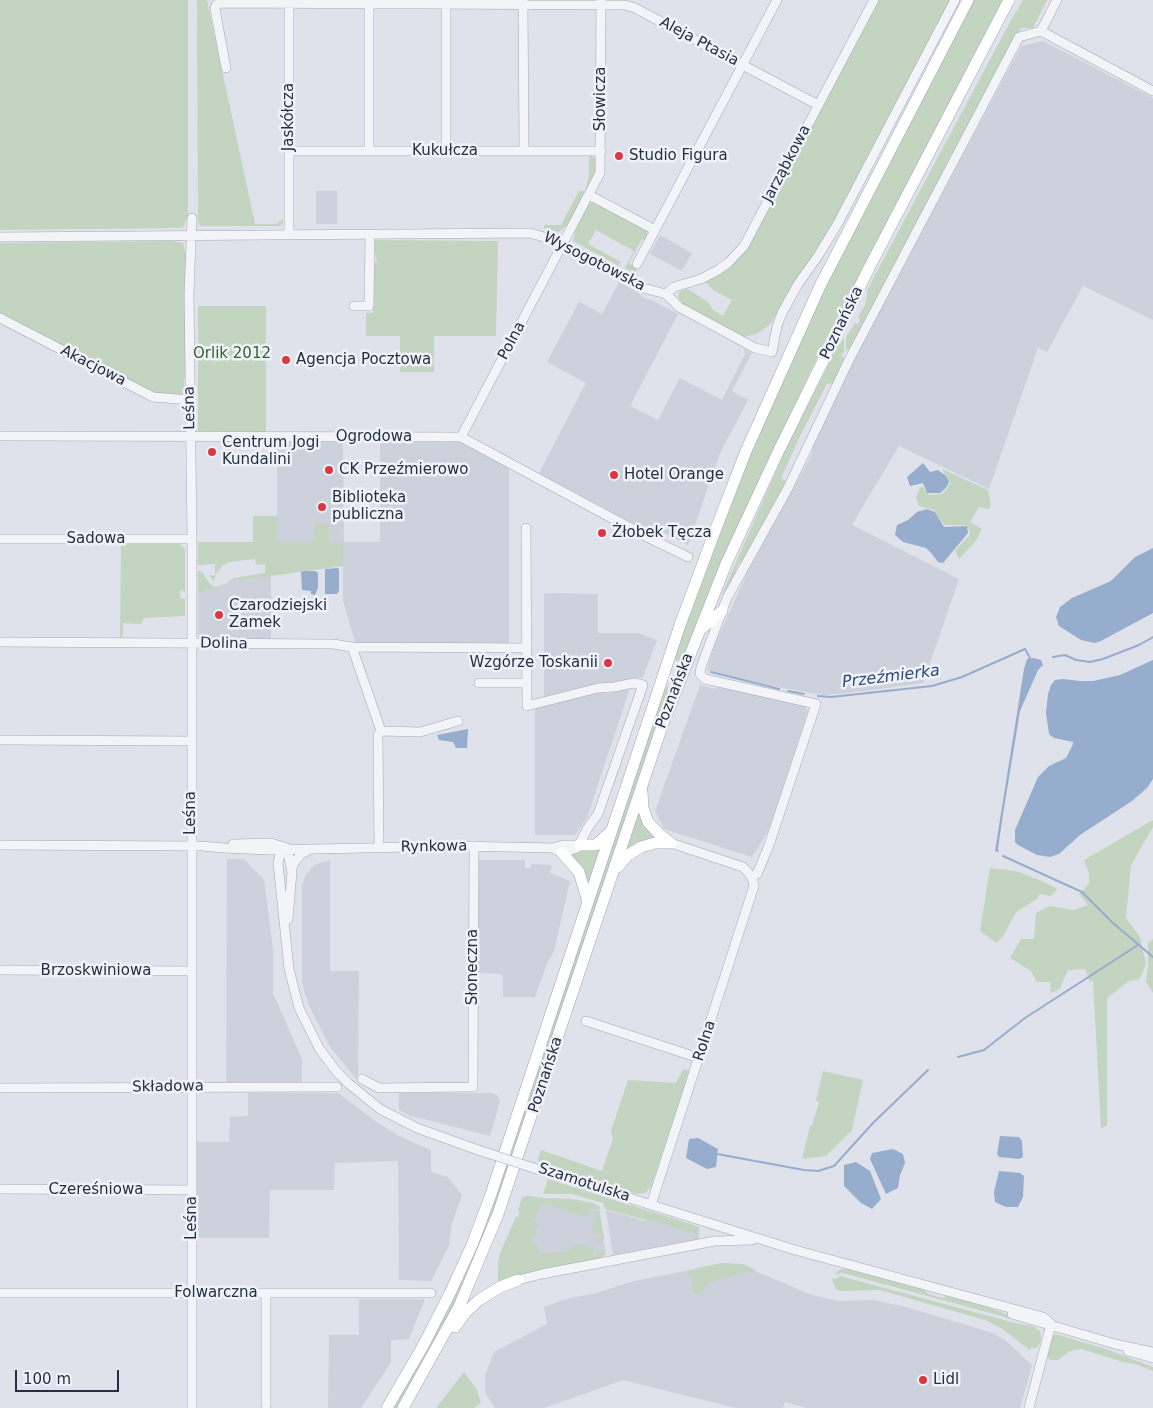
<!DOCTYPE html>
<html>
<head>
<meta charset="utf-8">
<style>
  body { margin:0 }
  #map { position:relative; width:1153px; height:1408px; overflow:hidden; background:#dfe2ea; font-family:"DejaVu Sans",sans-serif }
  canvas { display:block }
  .scale { position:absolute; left:15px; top:1370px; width:104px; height:22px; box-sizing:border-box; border:2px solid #262e43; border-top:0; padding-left:6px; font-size:15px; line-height:18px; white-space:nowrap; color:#262e43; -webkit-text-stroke:4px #eff2f7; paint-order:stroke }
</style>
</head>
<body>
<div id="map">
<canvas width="1153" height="1408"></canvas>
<div class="scale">100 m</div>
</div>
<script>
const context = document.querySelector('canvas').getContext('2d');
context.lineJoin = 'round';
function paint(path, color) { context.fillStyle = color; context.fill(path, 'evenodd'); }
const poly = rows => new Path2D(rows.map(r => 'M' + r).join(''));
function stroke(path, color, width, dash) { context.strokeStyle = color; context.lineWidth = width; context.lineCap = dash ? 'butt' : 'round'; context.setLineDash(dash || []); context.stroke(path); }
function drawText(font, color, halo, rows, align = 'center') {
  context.font = font + ' "DejaVu Sans",sans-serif'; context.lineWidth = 5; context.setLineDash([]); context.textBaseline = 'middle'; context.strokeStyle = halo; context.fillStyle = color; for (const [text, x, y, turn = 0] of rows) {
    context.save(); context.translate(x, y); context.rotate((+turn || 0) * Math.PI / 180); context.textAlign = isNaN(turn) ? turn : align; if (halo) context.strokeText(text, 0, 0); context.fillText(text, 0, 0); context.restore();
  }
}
const built = poly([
  [1043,41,1153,98,1153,320,1083,286,1047,352,1038,348,989,489,899,446,852,525,959,579,923,683,849,693,823,695,759,684,707,670,715,644,749,569,811,456,818,427,1021,46],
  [316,191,337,191,337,224,316,224],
  [660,235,692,253,682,271,650,254],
  [619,282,640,294,641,296,649,300,651,300,678,314,630,406,658,420,680,378,722,400,745,354,744,349,752,353,732,391,748,400,720,453,688,545,659,530,653,534,539,473,586,383,547,362,579,302,602,314],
  [277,442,343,442,344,542,380,542,380,442,460,442,509,468,509,645,356,645,343,601,343,543,277,542],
  [271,575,271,642,198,642,198,593,234,581],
  [544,593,598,594,598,633,638,633,657,640,643,677,544,698],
  [700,685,716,689,720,686,805,706,808,711,772,821,766,835,752,857,664,829,655,811],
  [630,688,587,818,575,835,535,835,535,708,603,691,606,694],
  [227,859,244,859,264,880,273,949,273,993,302,1059,302,1082,226,1082],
  [330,860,330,971,359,971,358,1081,330,1047,309,1006,302,984,302,887,305,876,314,865],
  [477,860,525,860,525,868,531,868,531,864,552,865,550,873,570,881,554,951,546,966,535,997,503,997,503,976,500,974,476,973],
  [248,1093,338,1093,381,1125,399,1136,431,1150,431,1172,448,1177,462,1195,452,1223,449,1245,431,1281,399,1280,398,1161,335,1163,334,1190,270,1190,269,1238,197,1238,197,1142,229,1142,230,1117,248,1116],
  [399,1093,491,1093,497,1095,500,1101,490,1136,408,1115,399,1110],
  [530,1198,599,1206,606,1255,522,1265],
  [606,1210,645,1221,647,1217,698,1232,699,1239,613,1255],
  [721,1264,741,1265,812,1295,838,1301,874,1300,906,1307,993,1333,1005,1340,1032,1365,1020,1408,806,1408,785,1402,783,1408,736,1408,623,1380,544,1408,495,1408,485,1392,485,1375,494,1352,547,1324,544,1307,569,1298,593,1294,634,1281],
  [359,1299,425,1299,409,1339,391,1340,391,1362,361,1408,328,1408,329,1335,359,1335]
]);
const green = poly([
  [0,0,188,0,188,216,183,227,178,228,0,230],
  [197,0,207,0,255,224,277,224,283,219,283,223,279,226,201,226,198,223],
  [877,0,951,0,823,243,790,290,773,320,768,326,756,334,743,337,683,304,678,297,679,293,682,290,688,289,708,302,713,310,723,316,732,300,713,290,706,282,707,280,729,266],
  [972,0,1007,0,823,345,766,466,683,661,678,661,673,658,731,503,770,408,828,280],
  [1023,0,1047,0,1033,28,1021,28,855,343,846,351,846,337,855,323,858,324,860,319,858,317,865,305,867,297,867,290,1010,22],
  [589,154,596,159,598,168,568,228,565,227,560,231,556,233,544,228,544,225,561,225,579,191,585,191,589,176],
  [594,202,645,228,647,231,647,241,642,239,629,263,637,268,636,274,625,268,634,251,596,230,588,244,621,262,619,266,573,241,575,232,573,231,589,203],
  [373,240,498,241,496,336,434,336,434,372,400,372,400,336,366,336,366,313,373,313,373,265,377,262],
  [171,241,183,243,185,253,188,253,185,291,185,378,184,379,184,393,182,395,154,393,0,314,0,243],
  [198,306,266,306,266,432,198,431],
  [844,338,844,352,841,355,845,359,833,383,827,384,801,434,781,478,786,481,745,560,739,563,731,583,721,596,790,440,838,346],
  [942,469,988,490,991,507,988,509,979,507,970,522,982,529,975,542,959,559,955,550,969,536,970,532,966,525,944,525,934,510,919,506,916,498,919,490,922,486,929,495,942,494,947,489,950,483],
  [253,516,277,516,277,542,314,542,315,524,329,524,329,542,343,542,343,566,234,581,222,586,198,593,198,571,202,572,209,583,216,587,225,584,234,578,265,573,265,564,256,565,255,559,229,562,223,565,215,575,215,581,209,576,215,575,215,564,198,565,198,542,253,542],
  [121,544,180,544,185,549,185,592,180,590,180,598,185,599,185,616,144,618,141,624,123,623,123,637,120,637],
  [665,686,672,689,515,1156,509,1154],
  [638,811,656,838,625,852],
  [1153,820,1153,827,1131,865,1126,918,1140,937,1146,964,1140,979,1129,981,1107,998,1107,1126,1101,1128,1093,980,1090,982,1085,969,1068,970,1060,989,1051,993,1050,982,1037,982,1031,971,1010,958,1021,939,1034,939,1036,913,1050,906,1073,910,1088,905,1079,894,1089,884,1089,873,1084,860],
  [601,847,589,886,581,867,570,855,570,854],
  [990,868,1016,871,1042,881,1057,889,1051,896,1039,894,1037,899,1016,912,1005,933,997,943,980,931],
  [1153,939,1153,993,1146,982,1148,966,1148,943],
  [683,1069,690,1071,651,1187,645,1193,638,1194,626,1191,557,1170,539,1162,538,1158,541,1150,602,1171,613,1139,611,1131,628,1080,676,1083],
  [823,1071,863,1080,852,1130,826,1156,802,1159,810,1126,812,1126,819,1102,816,1101],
  [506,1165,511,1167,464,1286,399,1408,391,1408],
  [548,1179,700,1227,698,1235,647,1219,646,1220,605,1209,603,1203,572,1194,543,1194],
  [529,1196,543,1198,572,1199,593,1203,600,1207,600,1209,589,1209,587,1213,599,1212,604,1238,601,1242,593,1240,593,1238,601,1238,601,1235,595,1234,592,1230,592,1224,596,1223,594,1214,583,1216,541,1203,534,1222,538,1224,532,1243,537,1245,539,1254,570,1251,569,1246,580,1244,594,1248,592,1256,597,1256,598,1249,603,1251,605,1253,600,1260,498,1282,498,1263,500,1253,516,1217,518,1217,520,1212,518,1211,522,1197],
  [722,1263,743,1264,756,1270,709,1282,701,1293,693,1294,692,1278,689,1274,690,1272,697,1268],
  [841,1269,847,1269,924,1290,928,1294,942,1298,946,1296,987,1307,1031,1323,1023,1322,843,1273,834,1275],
  [840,1276,1015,1323,1032,1326,1040,1331,1041,1341,1037,1348,1031,1348,1030,1350,1001,1328,985,1320,880,1290,841,1291,836,1289,832,1280,833,1278,836,1279],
  [1055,1334,1106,1349,1153,1367,1153,1371,1135,1364,1123,1362,1081,1349,1070,1351,1058,1360,1050,1360,1046,1355,1052,1337],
  [464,1372,477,1390,481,1403,474,1408,436,1408]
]);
const water = poly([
  [923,463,930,472,938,470,946,476,949,482,946,488,940,493,927,493,923,483,910,486,907,477],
  [927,509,935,512,944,527,967,526,968,533,943,563,938,562,932,554,926,548,903,542,895,535,897,525,908,520,917,512],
  [1153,548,1153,613,1101,641,1095,643,1081,640,1059,626,1056,617,1060,607,1072,598,1111,581,1135,557],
  [338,568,339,570,339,591,337,594,325,594,325,569],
  [304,571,315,571,318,573,318,588,315,595,311,594,311,591,302,590,301,572],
  [1034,658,1041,660,1043,665,1038,670,1020,711,1004,808,998,848,999,852,995,851,1024,669,1027,659],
  [1153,660,1153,779,1147,788,1132,801,1080,835,1059,854,1050,857,1037,855,1018,845,1015,842,1015,830,1038,777,1049,766,1066,758,1073,744,1073,742,1054,738,1049,734,1046,713,1048,694,1051,685,1055,680,1063,679,1080,681,1093,681,1120,675],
  [468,729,467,748,456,748,453,742,439,740,437,735],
  [1000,1136,1019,1137,1022,1141,1023,1157,1019,1159,999,1157,997,1154],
  [698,1138,718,1149,716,1167,707,1169,686,1158,689,1139],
  [893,1149,903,1154,905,1163,900,1175,898,1188,886,1194,870,1159,872,1153],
  [856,1162,870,1171,881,1199,872,1209,861,1203,844,1186,844,1165],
  [999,1171,1020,1173,1024,1176,1023,1197,1018,1207,1006,1207,995,1202,994,1192]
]);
const stream = poly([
  [1053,657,1065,655,1076,660,1090,662,1103,659,1139,645,1153,637],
  [711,672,779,689],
  [788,691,804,694],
  [818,696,831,697,932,686,962,677,1025,649,1030,658],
  [1003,856,1082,892,1113,923,1153,957],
  [958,1057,984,1050,1025,1018,1138,945],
  [717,1154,804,1170,818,1171,834,1166,873,1123,928,1070]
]);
const minor = poly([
  [523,0,524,151],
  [1041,31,1153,91],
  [1041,31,1057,0],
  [226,68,215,9,216,5,220,3,625,5,635,8,818,105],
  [369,150,369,0],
  [446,150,446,1],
  [289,151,601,151],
  [589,195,655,230],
  [192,218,189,294,192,539,192,1408],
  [289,235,289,0],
  [0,237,530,233,554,240,643,288,666,294,679,307,755,348,772,352,777,326,782,313,798,284,818,256,838,223,955,0],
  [637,264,777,0],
  [666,294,674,287,701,279,718,270,728,263,744,246,874,0],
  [354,306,369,306,370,235],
  [0,318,153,397,190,400],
  [0,436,461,437,647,537,688,557],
  [461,437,600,173,601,0],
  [526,528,527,706,598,688,614,687,634,683,643,685,598,814,589,826,577,848,562,853,553,848],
  [0,539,192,539],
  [0,642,333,644,352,647,527,648],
  [352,647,381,731],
  [479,683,527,683],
  [381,731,420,732,458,721],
  [0,740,192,741],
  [233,844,271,843,284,847],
  [0,845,197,846],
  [202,846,223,848,270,850,458,846,553,848,563,845,580,845],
  [287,848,280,855,278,863,289,969,299,1008,319,1048,336,1071,349,1084,380,1109,417,1128,478,1150],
  [287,848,292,872,288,919],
  [379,848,378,735,381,731],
  [292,869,294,863,301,854,311,849],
  [752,877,757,874,768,848,816,704,705,679,700,674,701,667,727,598,788,488,849,360,1019,37,1041,31],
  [0,970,192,971],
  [586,1021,699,1058],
  [362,1079,379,1088,473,1087,474,846],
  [0,1088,337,1087],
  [543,1171,795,1250,1043,1317,1051,1324],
  [0,1189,192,1190],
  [651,1205,754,886,752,877,743,867,671,843],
  [518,1280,542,1274,715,1241,752,1240],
  [0,1293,431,1293],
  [1012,1314,1115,1344,1153,1352],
  [1128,1351,1153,1358],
  [266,1405,266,1293],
  [1029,1408,1051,1324]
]);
const major = poly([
  [702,628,722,611],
  [642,792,643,808,648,822,660,835,671,843],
  [580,845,596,845,611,831],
  [562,853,579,872,588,902],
  [618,867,628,855,641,847,655,843,671,843],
  [455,1327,466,1312,479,1300,500,1287,518,1280],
  [387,1408,423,1346,451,1291,472,1245,490,1197,680,625,715,531,746,451,820,286,968,0],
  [403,1408,459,1307,498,1214,662,726,726,564,779,450,869,268,1009,0]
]);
const minorBridge = poly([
  [478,1150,543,1171]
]);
const markers = [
  [619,156,5,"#da3943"],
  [286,360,5,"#da3943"],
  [212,452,5,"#da3943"],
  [329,470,5,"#da3943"],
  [614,475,5,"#da3943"],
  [322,507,5,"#da3943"],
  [602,533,5,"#da3943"],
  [219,615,5,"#da3943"],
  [608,663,5,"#da3943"],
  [923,1380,5,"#da3943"]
];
const streetNames = [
  ["Aleja Ptasia",699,42,28],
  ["Słowicza",601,99,-90],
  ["Jaskółcza",289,117,-90],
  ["Kukułcza",445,151],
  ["Jarząbkowa",787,164,-62],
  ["Wysogotowska",594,262,27],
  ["Poznańska",842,323,-64],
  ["Polna",512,341,-62],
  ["Akacjowa",93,366,27],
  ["Leśna",190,408,-91],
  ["Ogrodowa",374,437],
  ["Sadowa",96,539],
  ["Dolina",224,644,1],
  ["Poznańska",675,691,-69],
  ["Leśna",191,813,-90],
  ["Rynkowa",434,847,-1],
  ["Słoneczna",473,967,-90],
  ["Brzoskwiniowa",96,971],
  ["Rolna",705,1041,-72],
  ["Poznańska",546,1075,-72],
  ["Składowa",168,1087,-1],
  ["Szamotulska",584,1183,18],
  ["Czereśniowa",96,1190],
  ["Leśna",192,1218,-90],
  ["Folwarczna",216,1293]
];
const poiNames = [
  ["Studio Figura",629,156],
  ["Agencja Pocztowa",296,360],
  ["Centrum Jogi",222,443],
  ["Kundalini",222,460],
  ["CK Przeźmierowo",339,470],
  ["Hotel Orange",624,475],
  ["Biblioteka",332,498],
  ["publiczna",332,515],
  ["Żłobek Tęcza",612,533],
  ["Czarodziejski",229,606],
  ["Zamek",229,623],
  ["Wzgórze Toskanii",598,663,"right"],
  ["Lidl",933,1380]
];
const parkNames = [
  ["Orlik 2012",232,354]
];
const waterNames = [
  ["Przeźmierka",891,677,-7]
];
paint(built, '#cdd1dc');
paint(green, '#c3d4c0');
paint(water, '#97adcd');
stroke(stream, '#97adcd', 2);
stroke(minor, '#a4a8b5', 10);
stroke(major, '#9da5b7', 12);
stroke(minor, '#f2f4f8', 9);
stroke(major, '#fff', 11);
stroke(minorBridge, '#a4a8b5', 10, []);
stroke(minorBridge, '#f2f4f8', 9);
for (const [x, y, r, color] of markers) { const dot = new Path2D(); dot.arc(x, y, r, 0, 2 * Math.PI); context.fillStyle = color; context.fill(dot); stroke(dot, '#eff2f7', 2); }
drawText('15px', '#262e43', '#eff2f7', streetNames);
drawText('15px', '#262e43', '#eff2f7', poiNames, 'left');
drawText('15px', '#376032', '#eff2f7', parkNames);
drawText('italic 16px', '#2d497a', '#eff2f7', waterNames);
</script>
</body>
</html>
